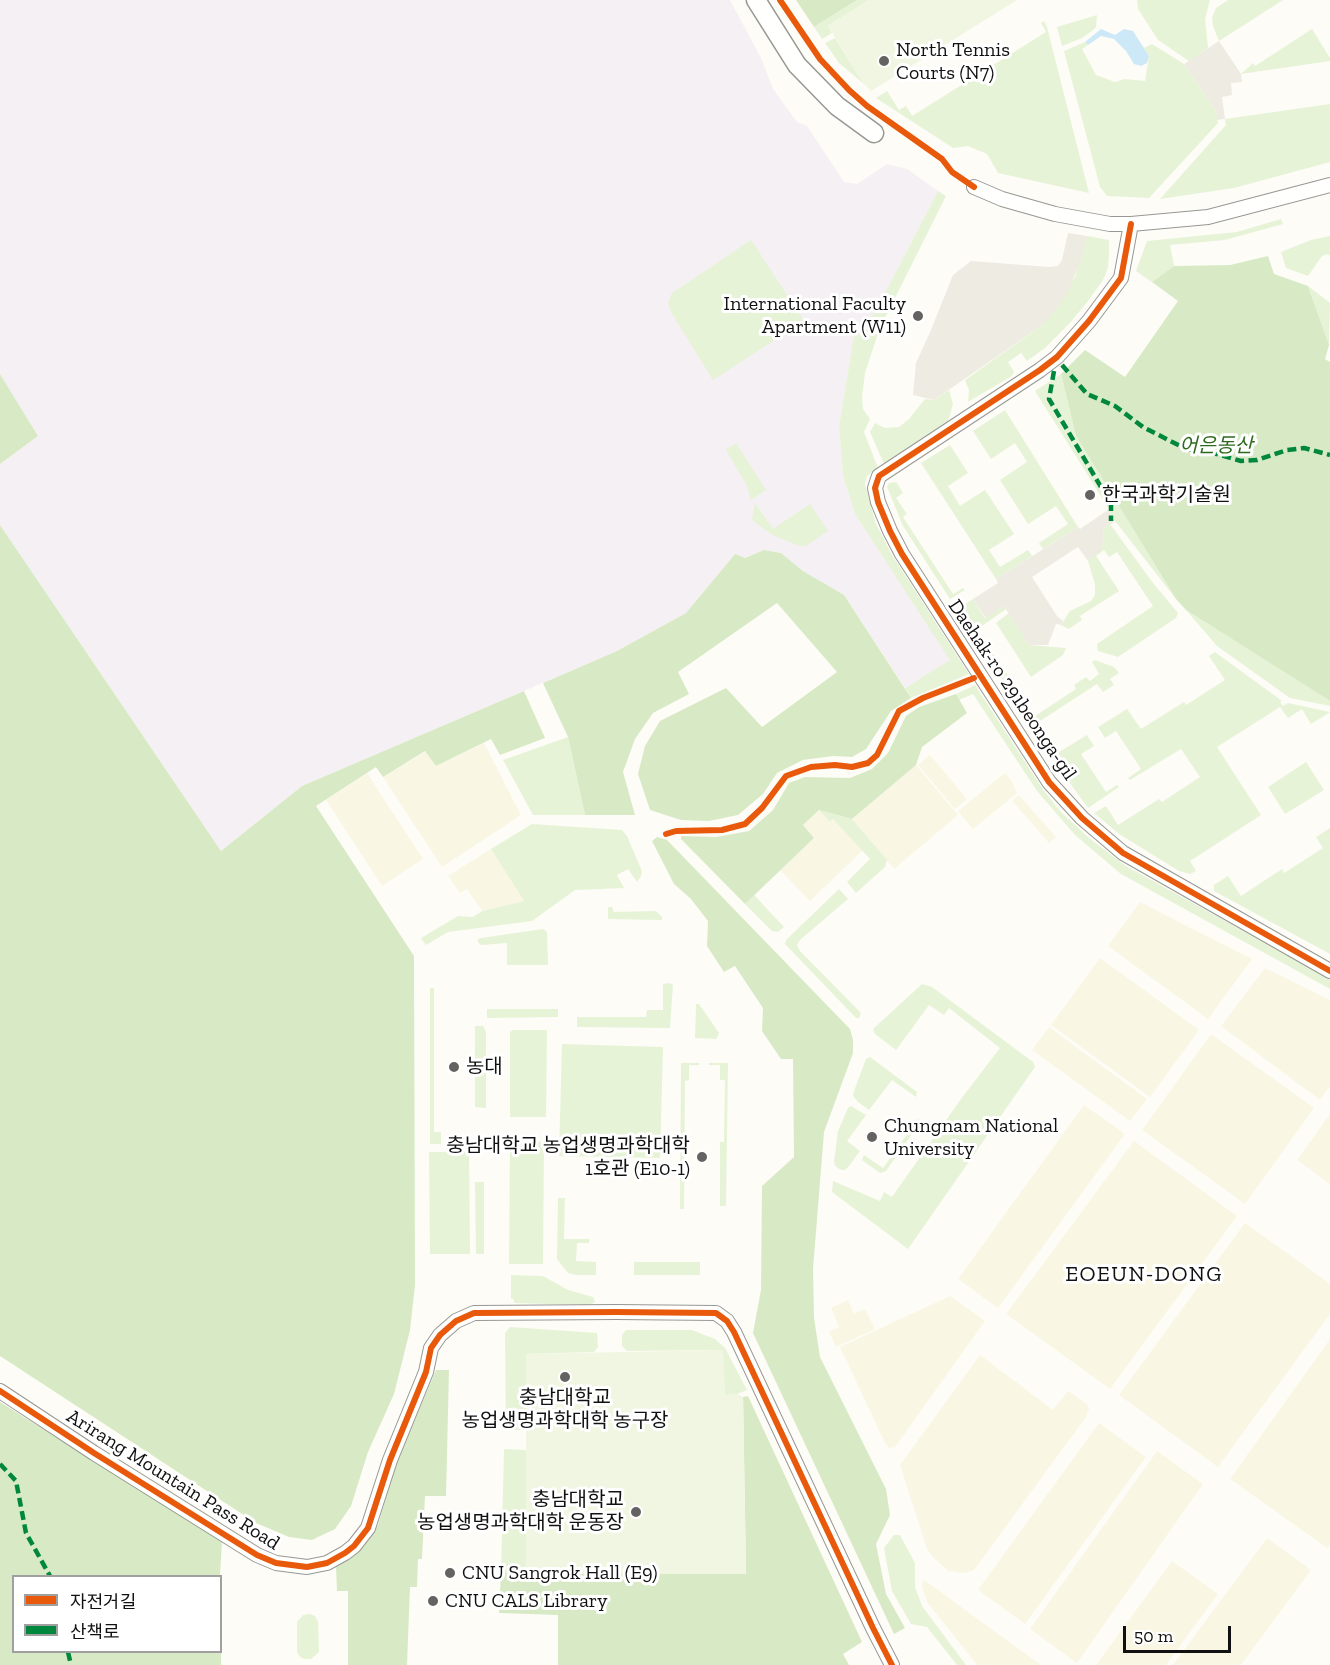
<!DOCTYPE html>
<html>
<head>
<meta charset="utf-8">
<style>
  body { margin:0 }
  #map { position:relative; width:1330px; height:1665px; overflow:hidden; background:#fdfcf7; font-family:"Zilla Slab","Noto Sans KR",serif }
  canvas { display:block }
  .legend { position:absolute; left:12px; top:1575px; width:210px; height:78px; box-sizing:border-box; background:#fff; border:2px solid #a0a0a0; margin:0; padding:8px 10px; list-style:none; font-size:18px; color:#111 }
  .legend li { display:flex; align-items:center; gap:12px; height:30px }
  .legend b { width:30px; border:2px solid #a0a0a0 }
  .scale { position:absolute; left:1123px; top:1626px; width:108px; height:27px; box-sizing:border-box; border:3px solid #111; border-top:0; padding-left:8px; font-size:18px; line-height:21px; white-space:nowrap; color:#111; -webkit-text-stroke:4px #fff; paint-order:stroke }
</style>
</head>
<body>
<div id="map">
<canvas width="1330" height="1665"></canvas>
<ul class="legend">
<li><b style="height:8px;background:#e8590c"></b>자전거길</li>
<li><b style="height:8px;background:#00873e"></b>산책로</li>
</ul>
<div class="scale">50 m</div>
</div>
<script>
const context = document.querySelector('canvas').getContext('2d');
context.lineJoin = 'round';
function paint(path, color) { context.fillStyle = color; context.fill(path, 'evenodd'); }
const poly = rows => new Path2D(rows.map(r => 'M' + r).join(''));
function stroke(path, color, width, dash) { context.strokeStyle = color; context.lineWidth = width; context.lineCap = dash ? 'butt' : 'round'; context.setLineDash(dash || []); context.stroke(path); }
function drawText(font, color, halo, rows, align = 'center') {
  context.font = font + ' "Zilla Slab","Noto Sans KR",serif'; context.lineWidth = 6; context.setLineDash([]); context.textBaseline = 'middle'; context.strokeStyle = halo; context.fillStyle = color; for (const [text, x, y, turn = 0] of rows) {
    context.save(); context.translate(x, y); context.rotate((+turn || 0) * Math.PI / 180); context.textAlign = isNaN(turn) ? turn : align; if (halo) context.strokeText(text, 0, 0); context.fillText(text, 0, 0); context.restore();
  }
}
const industrial = poly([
  [0,0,730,0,761,58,773,89,797,122,807,126,844,182,857,184,887,164,907,169,938,191,875,312,854,335,839,426,843,476,855,514,951,660,905,688,844,595,803,571,781,553,764,550,745,558,735,554,686,613,617,651,302,786,221,851,0,525,0,464,38,436,0,374]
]);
const farmland = poly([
  [484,743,521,815,442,867,383,777,426,751,436,766],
  [930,755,967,799,955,809,918,765],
  [916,765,958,815,894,869,852,819],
  [367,773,423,859,382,886,326,800],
  [1005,773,1011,780,1017,793,973,829,958,811],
  [1019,795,1056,837,1049,843,1012,801],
  [819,810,831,822,834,819,863,850,810,901,780,870,814,838,803,825],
  [491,849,524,901,482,911,467,889,460,893,448,876],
  [1140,902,1252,959,1208,1019,1108,946],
  [1100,958,1199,1030,1150,1097,1051,1025],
  [1265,968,1330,1000,1330,1086,1320,1100,1221,1026],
  [1049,1027,1147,1099,1130,1121,1032,1050],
  [1211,1034,1314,1108,1245,1204,1142,1130],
  [1084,1105,1125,1134,998,1308,958,1279],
  [1330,1114,1330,1184,1297,1160],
  [1134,1141,1237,1216,1110,1389,1006,1314],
  [1245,1223,1330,1284,1330,1314,1218,1467,1119,1395],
  [950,1296,985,1321,895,1447,889,1448,884,1441,840,1347],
  [848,1300,854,1314,865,1309,875,1329,836,1347,829,1332,839,1327,831,1308],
  [1330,1339,1330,1544,1327,1548,1230,1479],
  [980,1355,1053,1410,1068,1391,1087,1404,1089,1409,1086,1417,974,1570,964,1573,948,1571,933,1557,927,1549,900,1465],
  [1099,1423,1146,1457,1025,1624,978,1590],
  [1157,1451,1203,1484,1077,1663,1030,1629],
  [1267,1538,1311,1570,1241,1665,1173,1665],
  [1172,1561,1218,1594,1166,1665,1096,1665],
  [923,1579,990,1628,1041,1665,977,1665,927,1602,922,1587]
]);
const green = poly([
  [857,0,869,0,828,26,832,33,822,39,814,27],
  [1137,0,1210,0,1205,19,1208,48,1189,61,1158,40,1138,9],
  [1228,0,1283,0,1219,41,1213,26,1212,18,1216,8],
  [1097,15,1096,27,1092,31,1082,38,1062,46,1057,27],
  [1044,21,1047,27,1089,193,998,173,987,154,968,146,953,148,876,98,887,91,899,110,906,106,912,116,1046,32,1041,23],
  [1312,29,1330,58,1330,61,1241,74,1253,63,1255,66],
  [835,38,864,84,839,63,825,43],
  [1085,42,1088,45,1082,49,1096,75,1115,82,1125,79,1145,81,1149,56,1144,48,1152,44,1184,64,1216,111,1218,123,1149,198,1107,196,1100,187,1064,51],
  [1330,104,1330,162,1234,188,1160,199,1226,125,1225,119],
  [938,191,946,196,879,330,865,373,862,397,863,409,870,419,864,432,878,468,867,476,865,484,876,524,892,555,969,674,911,698,905,688,950,660,855,514,843,476,839,426,854,335,875,312],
  [1281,219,1283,224,1225,240,1170,245,1174,266,1152,282,1136,271,1147,241,1237,232],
  [1087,236,1109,240,1109,256,1108,268,1103,280,1088,301,1069,324,1045,348,1027,361,1021,353,1008,362,1014,372,1012,376,968,402,969,390,965,380,1041,326,1075,277],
  [1330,236,1330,256,1328,254,1322,256,1308,276,1286,268,1281,252,1311,240],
  [751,240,804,321,713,380,671,312,668,303,672,293],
  [1308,286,1330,303,1329,345],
  [1061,374,1076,436,1176,599,1115,521,1108,510,1109,509,1035,391],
  [949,390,953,404,948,422,884,464,870,432,875,423,885,428,899,427,909,419,925,399,934,400],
  [1005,410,1078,527,1043,549,1039,543,1068,524,1056,506,1028,524,1000,480,1027,462,1015,443,991,459,973,431],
  [736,443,766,490,751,500,747,486,726,450],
  [950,445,968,473,948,486,960,506,985,490,1014,534,989,550,1000,567,1028,550,1032,556,996,579,921,463],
  [894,482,897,483,903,493,896,498,907,514,903,517,953,594,963,588,965,590,950,599,903,526,887,487,889,483],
  [755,503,773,529,810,504,828,531,806,546,800,546,779,538,771,534,752,520],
  [1110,524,1153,583,1178,613,1176,618,1118,657,1098,651,1097,644,1153,606,1117,552,1109,557,1104,550,1096,556,1119,591,1080,616,1082,620,1069,629,1061,625,1070,611,1091,601,1095,595,1095,584,1088,561,1102,547,1104,528],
  [973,599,985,618,1004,606,1006,609,972,633,957,609],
  [1186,610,1330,701,1330,706,1290,698,1217,646],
  [1009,613,1029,645,1066,648,1063,655,1031,677,996,623],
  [980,633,1035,716,1076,689,1074,685,1086,677,1090,681,1099,674,1092,662,1095,660,1114,667,1119,673,1110,679,1114,685,1103,692,1097,684,1034,725,1039,732,1037,734,975,637],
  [1215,652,1282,701,1280,702,1283,706,1288,703,1330,712,1311,724,1302,709,1288,718,1280,707,1217,747,1261,815,1190,861,1196,871,1190,874,1179,871,1119,834,1094,813,1106,806,1118,825,1159,799,1162,802,1200,777,1181,749,1130,780,1128,778,1141,769,1116,731,1105,738,1098,727,1127,709,1141,729,1184,702,1186,705,1225,680,1209,656],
  [975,685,1044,791,1061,812,1089,838,1126,866,1330,979,1330,989,1121,874,1075,835,1037,791,973,694,959,700,956,694],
  [1087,735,1094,746,1081,754,1106,792,1117,785,1119,787,1088,808,1051,757],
  [568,737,585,815,533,815,503,760],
  [1306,762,1324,790,1285,814,1268,787],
  [819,810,852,819,887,860,885,867,856,893,847,882,870,859,835,821,833,819,830,822],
  [532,824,622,830,627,836,642,871,641,876,637,882,628,869,617,875,624,888,575,890,532,921,448,932,426,945,421,938,458,916,473,917,482,911,524,901,491,849],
  [1330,828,1330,954,1214,891,1214,885,1228,876,1241,896,1282,869,1284,873,1323,848,1316,837],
  [839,889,848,899,800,940,797,945,800,951,861,1013,859,1018,856,1018,785,944,786,940],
  [754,895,784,927,778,932,772,931,745,904],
  [608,907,612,907,614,912,656,911,662,917,662,920,608,919],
  [543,929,547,932,548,965,507,965,507,943,481,945,478,942,478,939,481,938],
  [670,983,673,985,670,1028,577,1027,577,1017,646,1017,647,1010,663,1010,663,984],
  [922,984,932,987,1033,1062,1035,1067,908,1249,832,1192,833,1181,880,1201,884,1192,892,1197,961,1099,1000,1048,949,1008,944,1015,929,1005,896,1050,875,1034,873,1029],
  [430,988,434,988,434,1132,441,1132,441,1144,430,1144],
  [696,1004,699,1004,719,1033,716,1039,695,1038],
  [487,1009,558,1009,558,1017,487,1018],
  [475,1026,483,1026,486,1032,486,1108,475,1107],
  [513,1030,547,1030,546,1117,510,1117,510,1032],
  [562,1044,663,1047,660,1158,559,1156],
  [870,1057,917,1092,916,1097,892,1080,869,1110,858,1102,853,1096,854,1091,866,1059],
  [681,1063,699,1063,699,1065,689,1065,689,1080,685,1081,684,1209,680,1209],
  [709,1063,728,1063,726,1206,720,1206,720,1142,724,1142,725,1080,720,1080,720,1065,709,1065],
  [851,1106,866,1115,847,1141,860,1151,849,1166,845,1170,841,1170,835,1166,834,1162,838,1131,848,1108],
  [918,1119,921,1121,886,1171,880,1173,862,1160,864,1155,883,1168],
  [510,1141,544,1142,543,1264,509,1264],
  [429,1152,469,1152,470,1254,430,1254],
  [475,1182,484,1182,484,1254,476,1254],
  [558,1198,565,1198,564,1239,589,1239,589,1243,577,1243,576,1261,596,1262,596,1275,577,1275,568,1273,557,1259],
  [634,1262,700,1262,700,1275,634,1275],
  [511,1275,543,1276,568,1290,593,1297,595,1302,590,1305,514,1303,514,1299,511,1299],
  [510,1327,597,1333,598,1347,594,1352,526,1354,526,1430,506,1430,505,1333],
  [626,1330,692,1330,715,1339,725,1348,747,1390,737,1394,725,1395,722,1350,627,1351,622,1346,622,1335],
  [504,1449,526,1450,526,1574,501,1573],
  [894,1535,900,1535,915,1563,915,1587,922,1606,966,1665,957,1665,927,1627,911,1624,892,1591,884,1548],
  [310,1614,315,1616,318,1622,319,1652,311,1659,305,1659,300,1657,297,1652,297,1622,303,1615]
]);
const forest = poly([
  [796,0,857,0,814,27],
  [1268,256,1274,274,1308,286,1329,345,1325,359,1330,362,1330,701,1186,610,1176,599,1076,436,1061,374,1085,350,1125,377,1178,301,1152,282,1174,266,1230,265],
  [0,374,38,436,0,464],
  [0,525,221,851,302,786,524,691,545,738,500,755,491,739,436,766,425,751,383,777,376,767,316,806,414,956,415,1285,410,1330,394,1394,368,1452,351,1506,335,1529,312,1540,289,1537,256,1523,0,1356],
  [764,550,781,553,803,571,844,595,911,698,891,711,866,749,852,757,833,756,803,760,777,773,763,794,738,815,709,821,681,820,650,810,638,774,645,746,660,721,726,688,762,727,837,672,777,603,678,672,689,694,653,713,635,739,623,772,635,815,585,815,568,737,543,683,617,651,686,613,735,554,745,558],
  [956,694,967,713,922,747,916,765,852,819,819,810,803,825,814,838,745,904,681,839,681,836,716,837,749,831,773,810,789,783,805,777,850,778,872,769,888,753,906,716,919,707],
  [657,837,667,840,850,1029,853,1040,853,1053,824,1132,813,1269,814,1318,820,1357,886,1489,890,1515,876,1544,886,1594,905,1628,894,1634,753,1333,761,1290,762,1186,794,1157,793,1059,781,1059,762,1031,763,1008,735,966,724,972,707,946,708,921,691,899,674,884,652,841],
  [436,1370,449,1370,446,1496,425,1496,422,1559,418,1559,417,1587,410,1587,407,1665,348,1665,348,1591,337,1591,336,1566,354,1556,368,1540,378,1525,396,1464],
  [748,1396,862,1642,843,1654,849,1665,558,1665,558,1615,499,1613,501,1573,746,1574,743,1397],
  [0,1402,222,1541,220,1576,14,1576,14,1652,220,1652,221,1622,221,1665,0,1665]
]);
const pitch = poly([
  [869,0,1017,0,871,91,864,84,828,26],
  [723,1350,725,1395,737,1394,743,1397,746,1574,526,1574,526,1354]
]);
const plaza = poly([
  [1219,41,1241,74,1242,82,1231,83,1232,95,1222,97,1225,119,1217,120,1216,111,1184,64],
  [1068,233,1087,236,1080,263,1067,293,1056,309,1041,326,934,400,913,395,916,363,931,330,953,275,971,261,1049,267,1058,266,1062,260],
  [1108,510,1115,521,1104,528,1102,548,1088,561,1078,547,1032,577,1057,616,1063,621,1061,625,1056,624,1048,645,1029,645,1004,606,986,618,973,599,998,583,996,579,1078,527,1080,529]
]);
const water = poly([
  [1101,29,1115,35,1124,29,1133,31,1149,56,1147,63,1141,66,1134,64,1126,51,1114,39,1101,36,1088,45,1085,42]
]);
const minor = poly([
  [974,187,1002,199,1055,214,1110,224,1131,224,1208,217,1330,185],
  [1131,224,1121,278,1089,321,1057,357,1040,370,879,476,875,488,878,502,890,531,902,554,1049,782,1082,818,1123,853,1330,971],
  [0,1391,94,1453,257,1555,276,1563,307,1567,327,1563,345,1553,354,1546,368,1528,390,1460,426,1372,431,1348,440,1335,456,1321,474,1313,616,1312,716,1313,727,1321,734,1332,873,1628,892,1665]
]);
const tertiary = poly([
  [756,0,797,65,837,106,874,133]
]);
const quiet = poly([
  [1062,365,1087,394,1115,406,1143,427,1186,449,1217,454,1241,461,1257,460,1287,450,1304,448,1330,455],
  [1054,371,1049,399,1111,504,1111,521],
  [0,1464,16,1481,26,1533,50,1576],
  [68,1652,71,1665]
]);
const cycleway = poly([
  [780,0,820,59,849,90,867,106,942,159,952,172,974,187],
  [1131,224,1121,278,1089,321,1057,357,1040,370,879,476,875,488,878,502,890,531,902,554,1049,782,1082,818,1123,853,1330,971],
  [666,834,676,831,722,830,745,824,762,808,786,776,811,767,835,765,852,767,868,763,877,755,899,711,923,698,974,678],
  [0,1391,94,1453,257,1555,276,1563,307,1567,327,1563,345,1553,354,1546,368,1528,390,1460,426,1372,431,1348,440,1335,456,1321,474,1313,616,1312,716,1313,727,1321,734,1332,873,1628,892,1665]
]);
const markers = [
  [884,61,6,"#646362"],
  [918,316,6,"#646362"],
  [1090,495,6,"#646362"],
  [454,1067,6,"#646362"],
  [872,1137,6,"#646362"],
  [702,1157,6,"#646362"],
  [565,1377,6,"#646362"],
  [636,1512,6,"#646362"],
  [450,1573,6,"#646362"],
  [433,1601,6,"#646362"]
];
const poiNames = [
  ["North Tennis",896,50],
  ["Courts (N7)",896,73],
  ["International Faculty",906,304,"right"],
  ["Apartment (W11)",906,327,"right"],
  ["한국과학기술원",1102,495],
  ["농대",466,1067],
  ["Chungnam National",884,1126],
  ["University",884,1149],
  ["충남대학교 농업생명과학대학",690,1146,"right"],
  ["1호관 (E10-1)",690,1169,"right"],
  ["충남대학교",565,1398,"center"],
  ["농업생명과학대학 농구장",565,1421,"center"],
  ["충남대학교",624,1500,"right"],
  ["농업생명과학대학 운동장",624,1523,"right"],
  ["CNU Sangrok Hall (E9)",462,1573],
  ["CNU CALS Library",445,1601]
];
const parkNames = [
  ["어은동산",1216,446]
];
const streetNames = [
  ["Daehak-ro 291beonga-gil",1012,690,56],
  ["Arirang Mountain Pass Road",173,1480,32]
];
const quarterNames = [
  ["EOEUN-DONG",1144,1275]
];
paint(industrial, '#f5f0f3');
paint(farmland, '#f9f7e4');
paint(green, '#e7f3d7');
paint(forest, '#d8eac5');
paint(pitch, '#f0f6e1');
paint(plaza, '#edebe2');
paint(water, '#cde8f7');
stroke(minor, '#979795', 16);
stroke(tertiary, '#979795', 21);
stroke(minor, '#fffffe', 14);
stroke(tertiary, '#fffffe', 18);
stroke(quiet, '#00873e', 4.5, [9, 4.5]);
stroke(cycleway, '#e8590c', 6);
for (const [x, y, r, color] of markers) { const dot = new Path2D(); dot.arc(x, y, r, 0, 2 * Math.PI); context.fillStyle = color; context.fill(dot); stroke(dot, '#fff', 2); }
drawText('20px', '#111', '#fff', poiNames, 'left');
drawText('italic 20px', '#2f6b1f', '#fff', parkNames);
drawText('20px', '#111', '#fff', streetNames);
context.letterSpacing = '1.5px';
drawText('22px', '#111', '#fff', quarterNames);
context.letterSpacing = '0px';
</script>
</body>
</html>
